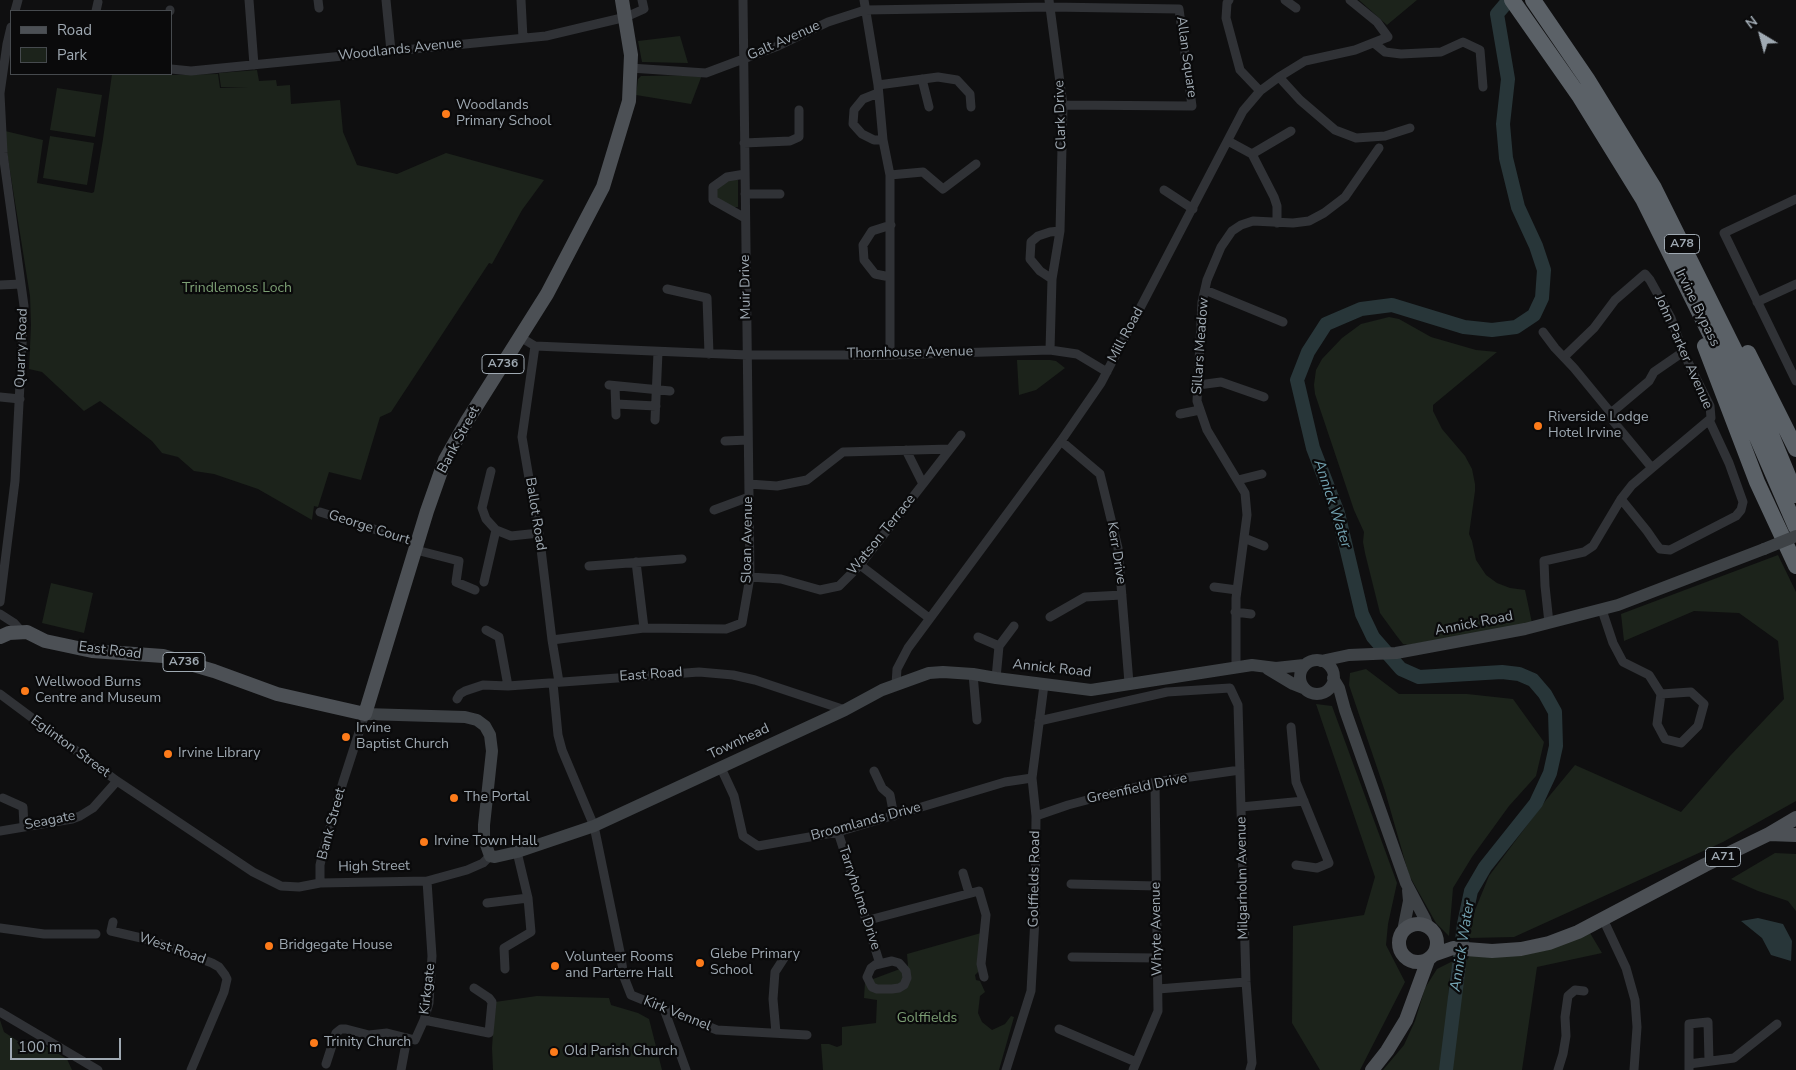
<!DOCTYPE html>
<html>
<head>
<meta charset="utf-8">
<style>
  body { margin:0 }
  #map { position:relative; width:1796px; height:1070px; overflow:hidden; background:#0f0f10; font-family:"Nunito Sans",sans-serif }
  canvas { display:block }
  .legend { position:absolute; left:10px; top:10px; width:162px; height:65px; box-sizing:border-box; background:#0a0a0b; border:1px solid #464a4e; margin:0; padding:6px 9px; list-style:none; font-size:15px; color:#9fa9b2 }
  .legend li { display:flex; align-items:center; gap:10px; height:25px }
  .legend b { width:25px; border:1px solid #464a4e }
  .north { position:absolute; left:1736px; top:10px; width:50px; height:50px; -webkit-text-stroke:4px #0a0a0b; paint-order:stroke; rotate:323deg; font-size:14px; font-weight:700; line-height:20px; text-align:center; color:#9fa9b2 }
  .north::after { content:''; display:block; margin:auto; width:18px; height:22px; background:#9fa9b2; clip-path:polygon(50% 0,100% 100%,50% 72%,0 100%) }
  .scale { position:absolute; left:10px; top:1038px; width:111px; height:22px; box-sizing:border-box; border:2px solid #9fa9b2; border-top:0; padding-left:6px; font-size:15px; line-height:18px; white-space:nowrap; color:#9fa9b2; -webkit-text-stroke:4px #0a0a0b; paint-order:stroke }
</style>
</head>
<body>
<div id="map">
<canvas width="1796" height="1070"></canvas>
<ul class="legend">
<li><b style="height:6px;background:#4c5055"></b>Road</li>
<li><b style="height:14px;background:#1c231b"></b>Park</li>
</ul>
<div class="north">N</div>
<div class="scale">100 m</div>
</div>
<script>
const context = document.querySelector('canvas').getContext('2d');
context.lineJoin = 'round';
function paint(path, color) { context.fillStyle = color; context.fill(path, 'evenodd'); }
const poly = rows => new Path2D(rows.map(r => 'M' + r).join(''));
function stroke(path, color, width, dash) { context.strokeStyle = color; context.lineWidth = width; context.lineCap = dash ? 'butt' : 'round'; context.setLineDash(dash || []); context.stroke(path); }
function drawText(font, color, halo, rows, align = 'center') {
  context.font = font + ' "Nunito Sans",sans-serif'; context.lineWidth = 4.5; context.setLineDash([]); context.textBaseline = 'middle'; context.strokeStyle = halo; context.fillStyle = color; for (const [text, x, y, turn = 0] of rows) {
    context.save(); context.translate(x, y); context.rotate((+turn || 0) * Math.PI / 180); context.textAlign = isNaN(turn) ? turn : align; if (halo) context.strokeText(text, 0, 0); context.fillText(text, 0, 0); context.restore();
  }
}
const green = poly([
  [1359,0,1417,0,1387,25],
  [680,36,688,63,642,62,638,41],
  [257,70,259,81,276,80,277,86,290,85,291,104,340,100,343,132,357,165,397,174,446,153,544,180,522,210,492,264,489,263,391,412,380,417,361,480,329,472,318,507,314,506,312,520,258,489,214,474,194,471,178,457,162,453,152,441,100,401,84,411,42,372,29,369,31,325,30,296,7,152,5,131,43,140,37,183,92,193,94,192,103,139,112,74,169,75,218,74,220,88,248,87,221,87,219,73],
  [702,75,691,104,636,95,638,79,641,76],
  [57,88,102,95,95,137,50,130],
  [50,136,94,143,87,185,43,178],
  [730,180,738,180,738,207,731,207,717,198,717,190,719,186],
  [1389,317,1399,319,1431,337,1476,350,1497,352,1433,405,1433,411,1442,429,1465,456,1472,469,1475,484,1475,491,1469,534,1472,541,1476,560,1486,575,1497,583,1510,588,1525,590,1532,623,1408,645,1403,644,1396,635,1380,613,1365,553,1363,542,1364,532,1354,510,1315,394,1314,385,1316,370,1322,359,1342,338,1361,324],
  [1017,360,1050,360,1056,361,1065,368,1036,390,1019,395],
  [1778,555,1796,592,1796,801,1723,842,1514,937,1469,938,1475,910,1489,876,1546,800,1575,765,1681,812,1730,756,1784,699,1778,641,1739,613,1694,611,1624,641,1621,614],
  [51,583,93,593,84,633,42,623],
  [1366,669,1399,694,1467,694,1513,699,1544,742,1536,776,1509,806,1472,857,1453,888,1449,936,1436,923,1409,875,1385,791,1349,685,1350,673],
  [1316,704,1332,706,1397,883,1388,924,1386,945,1405,982,1360,1070,1320,1070,1292,1023,1293,926,1364,915,1375,877],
  [1775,853,1796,854,1796,911,1788,901,1758,891,1731,879],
  [981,933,978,972,975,975,976,980,980,981,985,992,980,996,978,1013,982,1022,992,1030,1005,1024,1011,1016,1014,1017,999,1070,823,1070,821,1044,829,1044,837,1047,842,1045,842,1027,876,1023,877,1000,864,998,865,982,908,966,907,954],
  [1590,933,1602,953,1537,967,1522,1070,1447,1070,1459,974,1470,955],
  [1453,961,1449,983,1447,1037,1441,1070,1383,1070,1404,1045,1415,1021,1425,988,1437,969],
  [537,996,609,998,611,1005,638,1013,649,1019,662,1070,493,1070,492,1048,495,1002],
  [0,1020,4,1032,21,1043,34,1040,41,1043,67,1059,72,1070,0,1070]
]);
const water = poly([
  [1758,918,1783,924,1792,941,1791,961,1771,955,1762,938,1741,921]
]);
const river = poly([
  [1446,1070,1464,924,1471,891,1485,867,1536,803,1550,773,1556,746,1555,712,1545,694,1533,680,1519,674,1502,672,1419,677,1401,669,1373,637,1362,614,1338,513,1313,448,1297,380,1308,352,1326,324,1361,309,1392,305,1464,327,1492,330,1516,327,1534,315,1542,298,1544,270,1536,246,1518,207,1506,158,1503,124,1508,79,1497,14,1509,0]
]);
const street = poly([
  [249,0,254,65],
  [318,0,319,8],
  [386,0,391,51],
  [521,0,523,38],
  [864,0,878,85,883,140,890,175,890,355],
  [1049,0,1063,105,1060,231,1052,279,1050,350],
  [1229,0,1227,3,1226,18,1240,70,1260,91],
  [1285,0,1296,8],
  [170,10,170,11],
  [15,11,18,0],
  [96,11,98,2],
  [1374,43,1385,52,1401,54,1441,52,1463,42,1480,50,1483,87],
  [630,68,706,73,778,46,828,22,865,10,1050,7,1179,9,1192,106,1063,105],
  [171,69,191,71,546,36,626,17,644,9,642,0],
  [1279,77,1300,100,1335,130,1356,138,1385,136,1410,128],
  [922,79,929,107],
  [878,85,938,77,957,80,970,94,971,107],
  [0,93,7,44,11,27],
  [878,93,863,99,854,110,853,124,862,134,874,140,883,140],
  [0,94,3,153,24,306,15,481,0,602],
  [1228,141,1252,154,1274,197,1277,206,1277,223],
  [744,143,790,141,799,137,799,110],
  [1252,154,1291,131],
  [745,174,727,177,713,187,713,200,745,218],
  [890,175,923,172,943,189,976,164],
  [1164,190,1193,209],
  [745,194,780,194],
  [1796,199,1724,233,1796,381],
  [890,277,875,274,864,260,863,245,872,231,891,225],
  [1052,279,1040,271,1030,259,1031,242,1038,236,1050,232,1060,231],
  [0,285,21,284],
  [667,289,707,298,709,354],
  [1205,290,1283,322],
  [1757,302,1796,284],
  [1543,332,1555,348,1574,368,1611,413,1613,421,1652,468,1632,485,1621,499,1593,546,1584,552,1544,561,1545,586,1549,623],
  [520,337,535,346,747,355,890,355,1050,350,1077,354,1107,372],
  [535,346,522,437,541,549,552,640,559,682],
  [1565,356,1594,328,1615,300,1645,274,1650,280,1671,318,1683,352,1710,406,1711,418,1709,420,1729,463,1743,502,1741,510,1736,516,1670,550,1660,549,1656,544,1647,531,1621,499],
  [609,385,670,391],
  [1198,385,1221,382,1264,397],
  [615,386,616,415],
  [0,397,20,399],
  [616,404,656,406],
  [1611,413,1649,381,1654,372,1683,352],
  [1180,414,1200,410],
  [655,420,658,352],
  [725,441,748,440],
  [1061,441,1100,474,1118,548,1129,683],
  [906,450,923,484],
  [1652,468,1709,420],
  [491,471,482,508,486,519,496,530,511,536,539,533],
  [1238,480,1262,474],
  [749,484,777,486,807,480,843,452,950,449],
  [714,510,749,497],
  [320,512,418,543],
  [1244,538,1264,546],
  [416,550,459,561,456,582,475,590],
  [636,562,644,628],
  [860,565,929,618],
  [589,566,682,559],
  [750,577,781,579,820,590,839,586,860,565,961,435],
  [484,582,496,530],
  [1214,587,1237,590],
  [1602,610,1613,643,1623,662,1649,675,1661,694,1657,724,1665,739,1681,743,1698,726,1704,704,1691,692,1661,694],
  [1235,612,1251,614],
  [0,614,14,623,22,632],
  [1050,617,1085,597,1122,595],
  [486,630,499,637,508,686],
  [978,637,999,646],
  [552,640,644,628,726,629,742,623,750,577,743,0],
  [1236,667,1236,598,1247,515,1245,493,1207,430,1197,401,1202,302,1207,280,1221,247,1232,231,1241,225,1253,221,1293,223,1309,221,1324,213,1345,197,1379,148],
  [973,674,977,720],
  [996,678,999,646,1014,626],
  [553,683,558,735,562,750,594,826,620,952,624,977,631,995,717,1030,807,1035],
  [896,684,897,669,908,648,1061,441,1101,383,1243,111,1260,91,1279,77,1305,61,1355,50,1388,37,1377,22,1350,0],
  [0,694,117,781,253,872,281,886,299,887,320,883,427,881,467,870,483,863,490,856],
  [457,699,460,694,465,691,483,685,508,686,699,672,733,675,755,680,845,710],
  [1039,721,1167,692,1230,688,1238,705,1246,982,1252,1063,1250,1070],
  [1291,727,1296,782,1329,863,1317,868,1296,865],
  [721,768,734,796,743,836,758,846,838,832,1005,782,1032,778],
  [874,771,882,788,890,795,894,816],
  [3,798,23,807,24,826],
  [1241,807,1304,801],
  [1036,816,1068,805,1155,782,1240,770],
  [0,831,72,819,80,816,93,808,117,781],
  [838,832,880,964],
  [963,873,969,893],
  [320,883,320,865,323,852,343,782,365,714],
  [1071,884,1157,886],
  [487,903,528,898],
  [1603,919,1626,968,1635,1000,1637,1027,1634,1070],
  [865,921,979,891,986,915,981,964,984,977],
  [113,922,111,931,150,940,212,963,219,967,225,975,227,979,224,992,191,1070],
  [0,928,44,934,96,934],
  [1072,957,1157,958],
  [892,961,899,963,906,971,907,978,904,985,899,988,892,989,877,989,872,987,867,977,871,968,875,965,892,961],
  [505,969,504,948,531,932,528,898,517,852],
  [1158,989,1246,982],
  [664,1009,686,1070],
  [0,1012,98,1070],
  [424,1020,489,1033,492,1002,489,998,474,988],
  [1059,1029,1136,1062],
  [776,1033,773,999,775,972,786,955],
  [326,1064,336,1033,341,1029,346,1029,369,1035,387,1033,415,1040,424,1020,429,1003,432,956,427,881],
  [1689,1064,1734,1058,1777,1024],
  [401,1070,407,1038],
  [1006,1070,1031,991,1035,918,1036,816,1032,778,1044,685],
  [1133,1070,1158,1011,1155,782],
  [1558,1070,1563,1054,1566,1036,1565,1017,1568,996,1575,990,1584,991],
  [1689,1070,1689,1024,1708,1022,1709,1061]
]);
const secondary = poly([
  '1300 677a17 17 0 1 1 34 0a17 17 0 1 1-34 0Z',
  [1321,661,1349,655,1396,653,1525,629,1618,605,1764,549],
  [1268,669,1293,684,1303,688],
  [1333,678,1339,688,1345,710,1406,883,1425,919,1428,927],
  [365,714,465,717,477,720,485,726,490,735,492,751,484,825,484,839,490,856,495,857,517,852,594,826,845,710,882,690,929,673,943,672,973,674,996,678,1091,690,1252,665,1276,668,1304,665],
  [1403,931,1409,901,1408,890]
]);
const primary = poly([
  [0,637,9,633,27,632,45,641,92,651,163,656,214,671,277,694,365,714,427,511,445,460,467,421,547,294,603,187,629,101,631,55,622,0],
  [1769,834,1796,835],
  '1399 943a19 19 0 1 1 38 0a19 19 0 1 1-38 0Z',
  [1433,955,1453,948,1492,951,1521,949,1549,943,1578,932,1705,865,1769,834,1796,818],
  [1372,1070,1387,1051,1406,1020,1428,960]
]);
const highway = poly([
  [1512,0,1580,97,1643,199,1727,368,1796,527],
  [1533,0,1587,79,1654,188,1744,369,1796,495],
  [1705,346,1757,482,1796,566],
  [1748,353,1796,449]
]);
const secondaryBridge = poly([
  [1764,549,1796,536]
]);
const markers = [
  [446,114,5,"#fd7b1a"],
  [1538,426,5,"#fd7b1a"],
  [25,691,5,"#fd7b1a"],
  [346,737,5,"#fd7b1a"],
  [168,754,5,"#fd7b1a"],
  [454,798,5,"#fd7b1a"],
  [424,842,5,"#fd7b1a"],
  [269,946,5,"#fd7b1a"],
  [700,963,5,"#fd7b1a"],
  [555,966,5,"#fd7b1a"],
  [314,1043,5,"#fd7b1a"],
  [554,1052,5,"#fd7b1a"]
];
const shields = [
  [1682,244,35],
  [503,364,42],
  [184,662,42],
  [1723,857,35]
];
const shieldNames = [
  ["A78",1682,244],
  ["A736",503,364],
  ["A736",184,662],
  ["A71",1723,857]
];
const streetNames = [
  ["Galt Avenue",784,41,-24],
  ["Woodlands Avenue",400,50,-6],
  ["Allan Square",1186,57,82],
  ["Clark Drive",1061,115,-92],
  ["Muir Drive",746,287,-91],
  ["Irvine Bypass",1697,308,64],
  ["Mill Road",1126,335,-62],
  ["Sillars Meadow",1201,346,-86],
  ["Quarry Road",22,348,-88],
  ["John Parker Avenue",1683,352,66],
  ["Thornhouse Avenue",910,353,-1],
  ["Bank Street",459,440,-62],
  ["Ballot Road",535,514,81],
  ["George Court",369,528,18],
  ["Watson Terrace",882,535,-51],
  ["Sloan Avenue",748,540,-89],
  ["Kerr Drive",1116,553,81],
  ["Annick Road",1474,624,-11],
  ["East Road",110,651,7],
  ["Annick Road",1052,669,6],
  ["East Road",651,675,-4],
  ["Townhead",739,742,-25],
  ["Eglinton Street",70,747,36],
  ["Greenfield Drive",1137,789,-12],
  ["Seagate",50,821,-11],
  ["Broomlands Drive",866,822,-15],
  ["Bank Street",332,824,-75],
  ["High Street",374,867,-1],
  ["Milgarholm Avenue",1243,878,-91],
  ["Golffields Road",1035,879,-89],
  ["Tarryholme Drive",859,898,72],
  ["Whyte Avenue",1157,929,-91],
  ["West Road",172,949,19],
  ["Kirkgate",428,989,-83],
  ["Kirk Vennel",677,1014,22]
];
const poiNames = [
  ["Woodlands",456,106],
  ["Primary School",456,122],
  ["Riverside Lodge",1548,418],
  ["Hotel Irvine",1548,434],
  ["Wellwood Burns",35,683],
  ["Centre and Museum",35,699],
  ["Irvine",356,729],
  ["Baptist Church",356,745],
  ["Irvine Library",178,754],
  ["The Portal",464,798],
  ["Irvine Town Hall",434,842],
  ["Bridgegate House",279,946],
  ["Glebe Primary",710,955],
  ["School",710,971],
  ["Volunteer Rooms",565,958],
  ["and Parterre Hall",565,974],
  ["Trinity Church",324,1043],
  ["Old Parish Church",564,1052]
];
const parkNames = [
  ["Trindlemoss Loch",237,289],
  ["Golffields",927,1019]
];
const waterNames = [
  ["Annick Water",1332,504,72],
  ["Annick Water",1463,946,-81]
];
paint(green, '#1c231b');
paint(water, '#283639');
stroke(river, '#283639', 14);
stroke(street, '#303236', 9);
stroke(secondary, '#3e4246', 12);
stroke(primary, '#4c5055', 14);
stroke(highway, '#5b6167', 16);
stroke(secondaryBridge, '#3e4246', 12);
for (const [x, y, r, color] of markers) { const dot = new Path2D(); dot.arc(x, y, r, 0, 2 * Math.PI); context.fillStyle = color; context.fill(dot); stroke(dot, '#0a0a0b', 2); }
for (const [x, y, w] of shields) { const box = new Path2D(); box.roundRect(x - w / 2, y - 9.5, w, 19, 4); context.fillStyle = '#0a0a0b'; context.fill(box); stroke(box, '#9fa9b2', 1); }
drawText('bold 12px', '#9fa9b2', null, shieldNames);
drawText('14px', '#9fa9b2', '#0a0a0b', streetNames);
drawText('14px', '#9fa9b2', '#0a0a0b', poiNames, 'left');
drawText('14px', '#7c9f74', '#0a0a0b', parkNames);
drawText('italic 15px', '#73a2b1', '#0a0a0b', waterNames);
</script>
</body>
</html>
